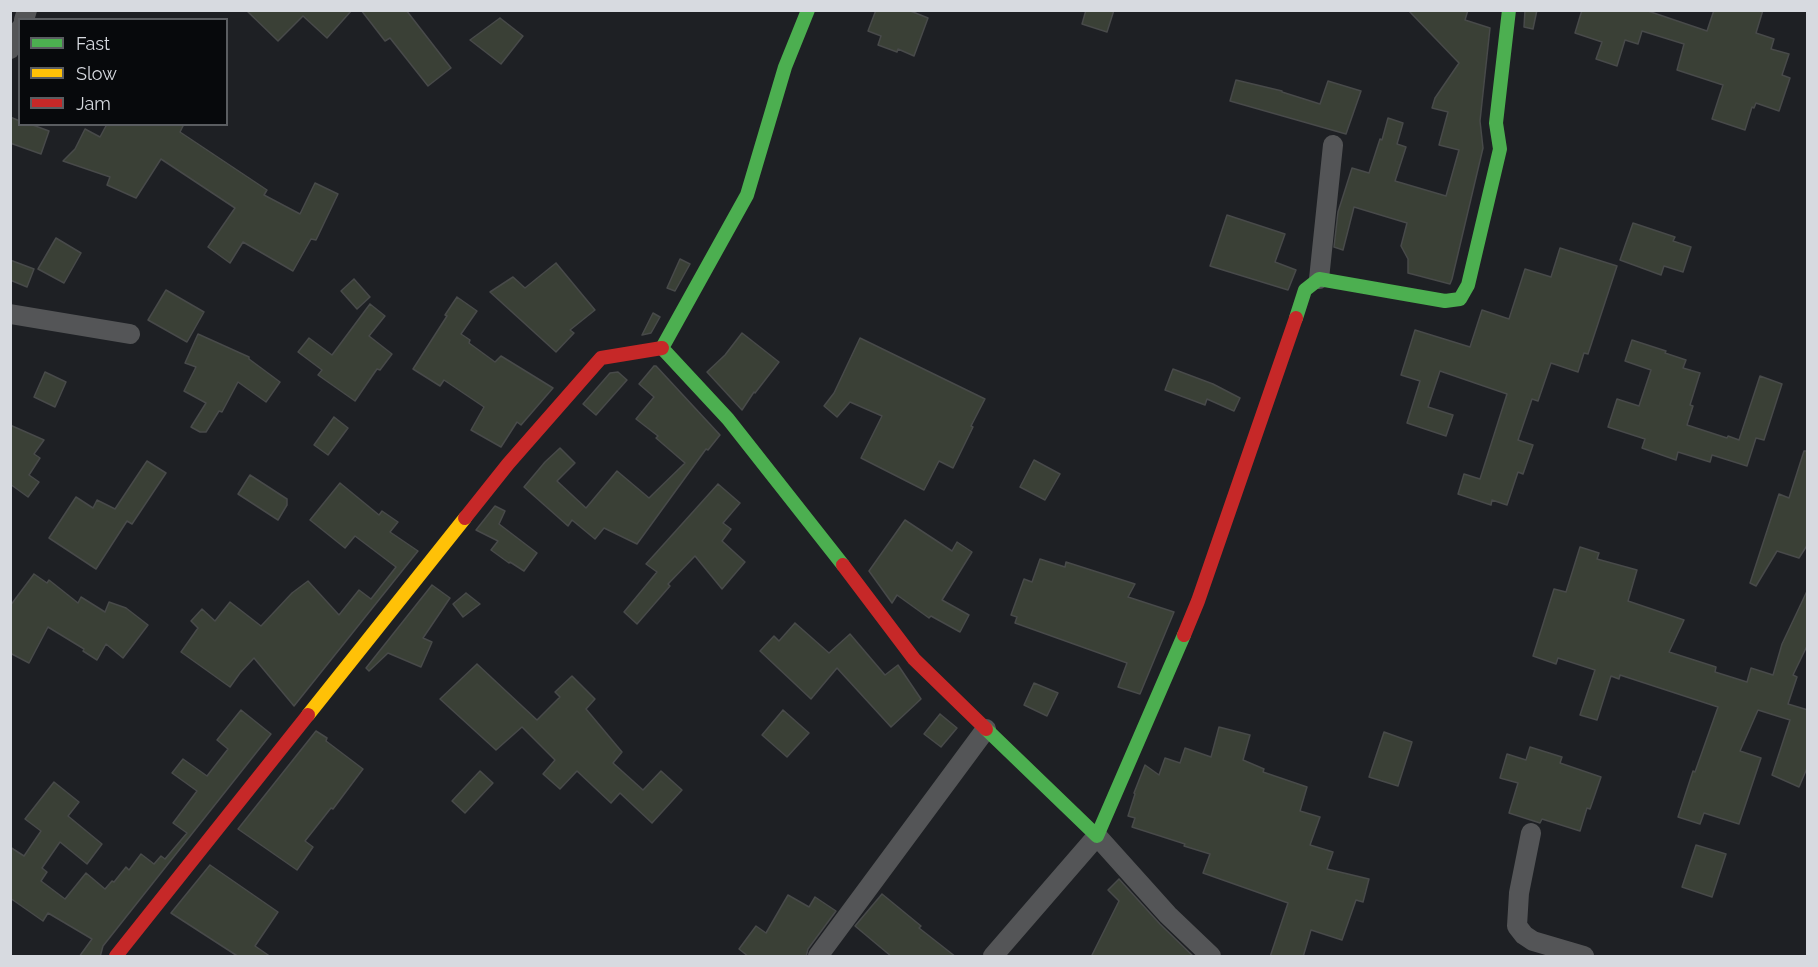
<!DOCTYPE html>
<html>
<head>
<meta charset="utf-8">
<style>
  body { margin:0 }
  #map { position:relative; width:1818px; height:967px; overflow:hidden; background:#1e2024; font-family:Raleway,sans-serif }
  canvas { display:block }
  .frame { position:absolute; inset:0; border:12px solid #d7dae0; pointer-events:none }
  .legend { position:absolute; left:18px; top:18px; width:210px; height:108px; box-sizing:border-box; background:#07090c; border:2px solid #5a5d61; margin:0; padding:8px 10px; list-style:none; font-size:18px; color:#d7dae0 }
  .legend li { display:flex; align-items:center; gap:12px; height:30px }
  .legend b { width:30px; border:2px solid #5a5d61 }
</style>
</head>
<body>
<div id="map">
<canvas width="1818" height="967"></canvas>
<div class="frame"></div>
<ul class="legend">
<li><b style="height:8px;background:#4caf50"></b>Fast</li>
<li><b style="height:8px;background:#ffc107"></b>Slow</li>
<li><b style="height:8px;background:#c62828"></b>Jam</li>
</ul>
</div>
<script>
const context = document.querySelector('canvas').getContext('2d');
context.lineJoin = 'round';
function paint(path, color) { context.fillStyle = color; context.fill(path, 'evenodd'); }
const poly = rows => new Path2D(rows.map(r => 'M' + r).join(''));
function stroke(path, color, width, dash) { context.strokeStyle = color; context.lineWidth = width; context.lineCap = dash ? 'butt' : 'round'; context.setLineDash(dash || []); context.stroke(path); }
const building = poly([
  [246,10,352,10,327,38,303,16,278,41,246,10],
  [361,10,406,10,451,68,428,86,390,38,385,41,361,10],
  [876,10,908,10,928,18,914,56,898,49,897,52,878,45,881,36,868,31,876,10],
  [1086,10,1114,10,1107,32,1082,24,1086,10],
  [1408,10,1468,10,1465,20,1490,28,1480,121,1483,148,1452,279,1450,284,1408,273,1408,259,1401,246,1407,223,1354,207,1343,250,1334,247,1338,212,1352,168,1369,173,1380,139,1382,140,1388,118,1403,123,1397,144,1406,147,1395,181,1446,196,1459,150,1439,145,1448,112,1432,108,1435,98,1459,63,1408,10],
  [1525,10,1537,10,1533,29,1524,27,1525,10],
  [1582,10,1645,10,1707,31,1714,10,1763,10,1756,33,1774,39,1771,49,1789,54,1782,75,1790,78,1779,111,1756,103,1754,108,1752,107,1745,130,1712,119,1723,85,1677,70,1684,44,1642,31,1638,44,1625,40,1617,66,1596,59,1602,42,1575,33,1582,10],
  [500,18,523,36,501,64,470,40,500,18],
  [1236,80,1282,91,1282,92,1320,104,1328,81,1361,91,1346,134,1230,101,1236,80],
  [10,117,20,121,20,124,30,124,49,131,41,154,10,143,10,117],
  [107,124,184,124,180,132,267,190,264,195,300,214,315,183,338,194,316,240,311,239,293,271,243,242,230,263,208,247,235,208,161,159,136,198,107,185,110,177,63,161,75,149,85,129,100,137,107,124],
  [1227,215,1285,234,1275,262,1296,270,1288,290,1210,266,1227,215],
  [1633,223,1675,237,1673,241,1691,247,1683,272,1664,266,1661,275,1620,260,1633,223],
  [56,238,81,253,64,283,38,269,56,238],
  [1560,248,1617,266,1588,354,1584,353,1578,372,1551,363,1538,401,1532,399,1518,440,1533,445,1523,474,1518,472,1507,505,1492,500,1491,505,1458,494,1464,474,1480,479,1507,394,1440,371,1428,407,1453,415,1446,436,1407,423,1420,381,1401,375,1415,330,1470,347,1482,310,1509,319,1525,269,1551,277,1560,248],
  [680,259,690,264,675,291,667,288,680,259],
  [10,260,34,269,27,287,10,280,10,260],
  [556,263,595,310,570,330,574,333,556,352,490,292,513,277,525,288,556,263],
  [354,279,370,297,357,309,341,291,354,279],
  [166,290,204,312,187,342,148,320,166,290],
  [457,297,477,311,461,334,470,340,469,343,495,362,501,356,553,388,521,425,517,422,501,447,471,430,484,407,444,380,440,386,413,369,447,316,445,315,457,297],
  [370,304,385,316,369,336,392,354,380,370,377,369,355,401,318,375,322,370,298,352,309,338,332,355,370,304],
  [653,313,660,317,651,333,642,335,653,313],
  [742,333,779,362,755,393,754,392,742,410,707,372,725,355,742,333],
  [198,334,249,357,249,359,280,382,266,402,238,382,222,412,219,411,206,432,200,432,191,427,206,403,184,391,196,367,185,363,198,334],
  [860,338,985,399,971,426,973,427,953,468,939,461,924,490,861,458,882,416,850,402,837,417,824,406,834,393,860,338],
  [1632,340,1666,351,1665,353,1686,360,1683,368,1700,373,1690,405,1693,406,1687,425,1727,438,1728,436,1739,440,1760,376,1782,384,1764,440,1756,438,1747,466,1712,455,1710,462,1678,452,1676,460,1642,448,1645,439,1608,427,1617,399,1639,406,1651,370,1625,361,1632,340],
  [654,366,656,366,720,435,708,450,706,449,637,544,604,528,595,539,572,520,568,526,524,487,545,462,560,448,575,463,557,481,586,508,617,471,649,498,685,463,656,438,658,436,636,419,654,397,639,384,654,366],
  [1173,369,1213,384,1240,398,1234,411,1207,399,1205,405,1165,390,1173,369],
  [45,372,66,382,55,407,34,397,45,372],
  [618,372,627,380,596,415,583,404,610,373,618,372],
  [334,417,348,428,328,455,314,445,334,417],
  [10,425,44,440,34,454,40,458,29,475,39,482,28,497,10,484,10,425],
  [1804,451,1808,451,1808,544,1799,558,1777,551,1756,586,1750,583,1779,494,1789,498,1804,451],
  [1034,460,1060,474,1045,500,1020,487,1034,460],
  [147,461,166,473,132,524,127,521,96,569,49,538,76,497,93,508,97,500,115,509,147,461],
  [250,475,287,499,287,505,278,520,238,494,250,475],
  [340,483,379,515,382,511,398,522,390,532,418,551,294,706,254,658,240,673,230,687,181,652,198,628,191,621,202,609,215,621,230,602,261,626,292,593,308,581,339,615,359,590,371,599,396,567,355,536,345,548,310,520,340,483],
  [718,484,740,503,723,523,731,529,722,541,745,562,722,589,695,556,668,584,670,586,637,624,624,612,657,572,646,564,718,484],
  [495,506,505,511,499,524,537,553,524,571,510,562,509,563,491,550,498,541,476,530,495,506],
  [905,520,952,551,957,542,972,552,942,600,969,615,960,632,931,616,929,618,897,595,892,603,869,571,905,520],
  [1580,547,1599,553,1597,559,1637,570,1628,601,1684,620,1669,652,1716,667,1715,672,1747,682,1751,668,1773,675,1782,644,1808,589,1808,644,1793,675,1797,677,1788,704,1808,710,1808,766,1799,787,1772,775,1790,720,1758,710,1740,751,1761,758,1739,824,1704,813,1700,824,1678,817,1693,771,1695,772,1718,707,1620,675,1619,679,1611,676,1597,720,1580,715,1595,670,1558,658,1556,664,1533,656,1554,589,1566,592,1580,547],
  [1040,559,1065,567,1066,562,1135,584,1128,597,1174,612,1140,694,1118,687,1127,663,1015,623,1017,617,1011,615,1024,579,1032,582,1040,559],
  [34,574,47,583,49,580,78,603,81,597,105,612,109,602,126,608,148,625,123,658,106,644,97,660,83,651,84,649,48,627,29,663,10,653,10,606,34,574],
  [432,585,450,598,423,638,432,642,421,667,388,653,369,671,366,668,432,585],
  [466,593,480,604,463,617,453,604,466,593],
  [795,623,829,653,850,634,885,675,898,665,921,699,891,727,837,668,811,699,760,651,774,636,779,641,795,623],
  [477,664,537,720,560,697,555,692,572,676,595,699,586,709,622,752,613,763,643,790,661,771,682,790,652,823,620,793,611,803,577,771,560,789,543,774,555,760,522,727,496,750,440,699,477,664],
  [1034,683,1058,693,1047,716,1024,705,1034,683],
  [241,710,271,734,103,946,100,957,79,957,92,939,48,913,43,921,10,898,10,847,24,856,41,831,25,819,54,782,79,802,68,816,102,844,87,864,60,842,42,868,47,872,41,881,65,899,86,873,105,889,112,881,114,882,126,867,129,870,141,854,154,864,161,856,165,859,187,833,173,823,197,791,172,773,183,759,207,776,228,749,217,740,241,710],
  [783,710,809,733,787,757,762,735,783,710],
  [940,714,957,728,941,747,924,734,940,714],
  [1219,727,1250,735,1243,760,1264,769,1263,772,1307,787,1300,811,1320,817,1310,845,1333,852,1327,869,1369,879,1363,902,1356,900,1342,940,1311,930,1303,957,1270,957,1288,903,1203,873,1210,854,1184,846,1185,844,1132,827,1135,818,1128,816,1135,794,1134,793,1145,765,1159,775,1165,758,1180,763,1185,748,1211,757,1219,727],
  [316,731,327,738,326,741,363,769,333,809,331,808,305,841,313,847,297,870,238,829,316,731],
  [1384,732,1412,742,1398,786,1369,777,1384,732],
  [1530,747,1562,757,1560,763,1601,777,1590,809,1587,808,1580,831,1542,819,1540,823,1509,813,1518,783,1500,778,1507,754,1526,760,1530,747],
  [480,771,493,783,465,813,452,801,480,771],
  [1696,845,1726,854,1712,897,1682,887,1696,845],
  [210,865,278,912,255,946,271,957,239,957,171,913,210,865],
  [1119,879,1160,924,1194,957,1091,957,1119,901,1108,890,1119,879],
  [882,894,921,926,919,928,956,957,892,957,855,926,882,894],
  [788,895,809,907,815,897,836,911,808,949,806,957,749,957,739,949,756,926,766,933,788,895]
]);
const street = poly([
  [24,20,27,10],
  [10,49,20,29],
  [1319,279,1333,145],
  [10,314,130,334],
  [1531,833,1519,893,1517,926,1524,935,1533,941,1584,956],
  [818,956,986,729],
  [993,956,1097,836,1168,915,1211,956]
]);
const fast = poly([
  [1296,318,1305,290,1319,279,1445,301,1460,299,1468,285,1500,149,1496,123,1509,10],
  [662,348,728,419,843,565],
  [662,348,747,195,785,67,808,10],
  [986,729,1097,836,1184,635]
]);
const slow = poly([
  [308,715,465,518]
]);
const jam = poly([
  [465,518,508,464,601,358,662,348],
  [843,565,914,659,986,729],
  [1184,635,1198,601,1296,318],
  [116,956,308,715]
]);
paint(building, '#3a4036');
stroke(building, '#484a4a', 1.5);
stroke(street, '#545557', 20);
stroke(fast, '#4caf50', 14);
stroke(slow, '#ffc107', 14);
stroke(jam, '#c62828', 14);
</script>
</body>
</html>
